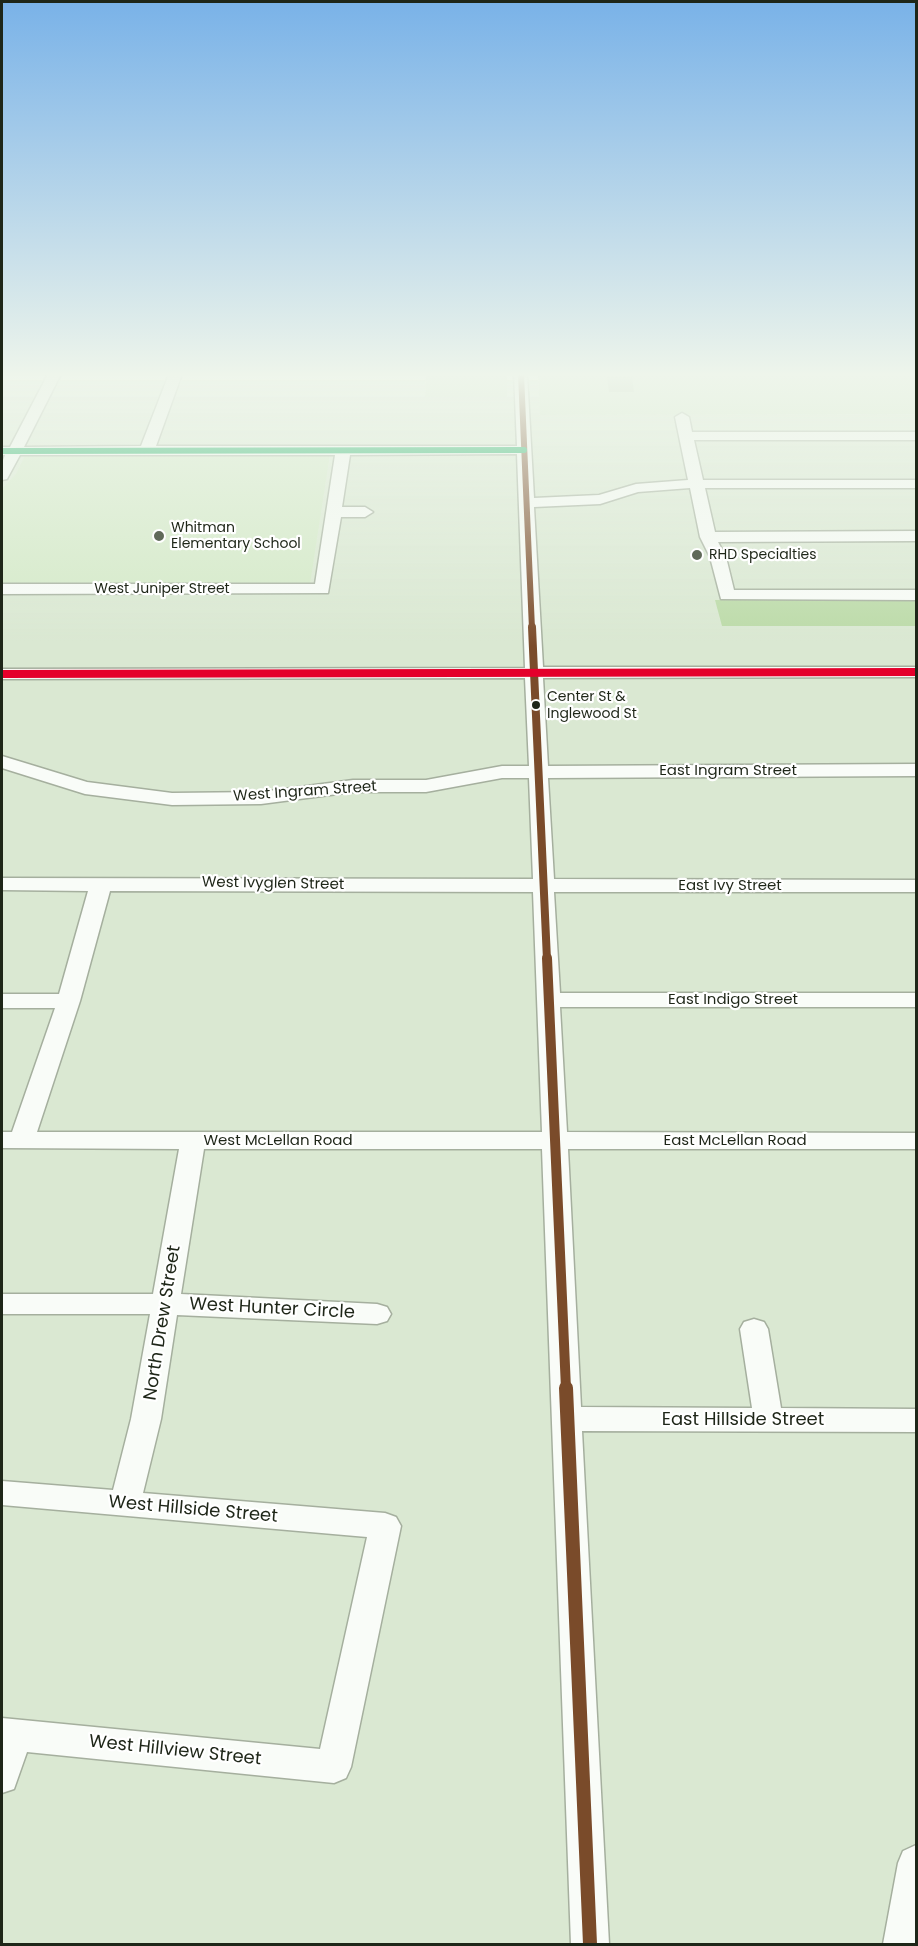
<!DOCTYPE html>
<html>
<head>
<meta charset="utf-8">
<style>
  body { margin:0 }
  #map { position:relative; width:918px; height:1946px; overflow:hidden; background:#dae8d2; font-family:Poppins,sans-serif }
  canvas { display:block }
  .frame { position:absolute; inset:0; border:3px solid #1e2618; pointer-events:none }
</style>
</head>
<body>
<div id="map">
<canvas width="918" height="1946"></canvas>
<div class="frame"></div>
</div>
<script>
const context = document.querySelector('canvas').getContext('2d');
context.lineJoin = 'round';
function paint(path, color) { context.fillStyle = color; context.fill(path, 'evenodd'); }
const poly = rows => new Path2D(rows.map(r => 'M' + r).join(''));
function stroke(path, color, width, dash) { context.strokeStyle = color; context.lineWidth = width; context.lineCap = dash ? 'butt' : 'round'; context.setLineDash(dash || []); context.stroke(path); }
function drawText(font, color, halo, rows, align = 'center') {
  context.font = font + ' Poppins,sans-serif'; context.lineWidth = 4.5; context.setLineDash([]); context.textBaseline = 'middle'; context.strokeStyle = halo; context.fillStyle = color; for (const [text, x, y, turn = 0] of rows) {
    context.save(); context.translate(x, y); context.rotate((+turn || 0) * Math.PI / 180); context.textAlign = isNaN(turn) ? turn : align; if (halo) context.strokeText(text, 0, 0); context.fillText(text, 0, 0); context.restore();
  }
}
const built = poly([
  [426,374,507,374,507,397,425,397],
  [538,374,916,374,916,414,540,415],
  [330,454,310,584,2,584,2,489,16,474,25,455]
]);
const green = poly([
  [715,600,916,600,916,626,722,626]
]);
const building = poly([
  [607,377,632,377,634,392,609,392]
]);
const minor = poly([
  [48,374,61,374,24,447,141,446,169,374,182,374,156,446,517,446,514,374,527,374,534,498,599,495,636,484,688,480,675,417,682,413,689,417,692,432,916,432,916,440,694,440,703,480,916,480,916,488,705,488,715,532,916,531,916,541,718,542,726,557,734,590,916,590,916,600,721,599,710,557,700,537,690,488,638,492,600,504,534,507,543,667,916,667,916,677,543,678,548,766,916,764,916,776,548,778,554,879,916,880,916,892,554,892,560,993,916,993,916,1007,560,1007,567,1132,916,1133,916,1149,568,1149,581,1407,752,1408,740,1329,744,1322,754,1319,764,1322,768,1329,781,1408,916,1409,916,1432,582,1431,609,1944,571,1944,542,1149,204,1149,181,1294,377,1304,387,1307,391,1314,387,1321,377,1324,177,1315,161,1419,143,1493,385,1513,396,1517,401,1526,351,1767,346,1778,334,1783,27,1752,14,1789,2,1793,2,1718,320,1749,367,1537,2,1505,2,1481,113,1490,131,1419,150,1314,2,1314,2,1294,153,1294,179,1149,2,1148,2,1132,12,1132,55,1008,2,1008,2,994,59,994,88,891,2,890,2,878,533,879,529,778,502,778,426,792,353,792,261,804,172,805,85,794,2,768,2,756,87,782,172,793,261,792,353,780,426,780,502,766,529,766,525,678,2,679,2,669,525,668,517,454,350,455,342,507,365,507,373,512,365,517,341,517,328,593,2,594,2,584,315,584,335,455,20,455,7,479,2,480,2,463,5,455,2,455,2,447,10,447,48,374],
  [110,891,533,892,542,1132,37,1132,80,1001,110,891],
  [916,1845,916,1944,883,1944,898,1863,903,1851,916,1845]
]);
const bus1Far3 = poly([
  [521,374,532,629]
]);
const bus1Far2 = poly([
  [532,627,547,960]
]);
const bus1Far1 = poly([
  [547,958,566,1389]
]);
const bus1 = poly([
  [566,1388,590,1944]
]);
const bus2 = poly([
  [2,451,524,450]
]);
const bus3 = poly([
  [2,674,916,672]
]);
const markers = [
  [159,536,6,"#606a59"],
  [697,555,6,"#606a59"],
  [536,705,5,"#1e2618"]
];
const farPoinames = [
  ["Whitman",171,528],
  ["Elementary School",171,544],
  ["RHD Specialties",709,555]
];
const farStreetnames = [
  ["West Juniper Street",162,589]
];
const busNames = [
  ["Center St &",547,697],
  ["Inglewood St",547,714]
];
const streetNames = [
  ["East Ingram Street",728,771],
  ["West Ingram Street",305,792,-4],
  ["West Ivyglen Street",273,884,1],
  ["East Ivy Street",730,886],
  ["East Indigo Street",733,1000],
  ["West McLellan Road",278,1141],
  ["East McLellan Road",735,1141]
];
const nearStreetnames = [
  ["West Hunter Circle",272,1309,3],
  ["North Drew Street",163,1323,-81],
  ["East Hillside Street",743,1420],
  ["West Hillside Street",193,1510,5],
  ["West Hillview Street",175,1751,6]
];
paint(built, '#d3e9c6');
paint(green, '#bbdaa7');
paint(building, '#afc1a2');
stroke(minor, '#a5af9e', 3);
paint(minor, '#f9fcf8');
stroke(bus1Far3, '#7a4b2a', 6);
stroke(bus1Far2, '#7a4b2a', 8);
stroke(bus1Far1, '#7a4b2a', 10);
stroke(bus1, '#7a4b2a', 14);
stroke(bus2, '#00a651', 6);
stroke(bus3, '#e4002b', 8);
const sky = context.createLinearGradient(0, 0, 0, 646);
sky.addColorStop(0, '#79b2e8');
sky.addColorStop(0.58, '#eef5eb');
sky.addColorStop(1, '#eef5eb00');
context.fillStyle = sky;
context.fillRect(0, 0, 918, 646);
for (const [x, y, r, color] of markers) { const dot = new Path2D(); dot.arc(x, y, r, 0, 2 * Math.PI); context.fillStyle = color; context.fill(dot); stroke(dot, '#fff', 2); }
drawText('14px', '#1e2618', '#fff', farPoinames, 'left');
drawText('14px', '#1e2618', '#fff', farStreetnames);
drawText('14px', '#1e2618', '#fff', busNames, 'left');
drawText('15px', '#1e2618', '#fff', streetNames);
drawText('18px', '#1e2618', '#fff', nearStreetnames);
</script>
</body>
</html>
